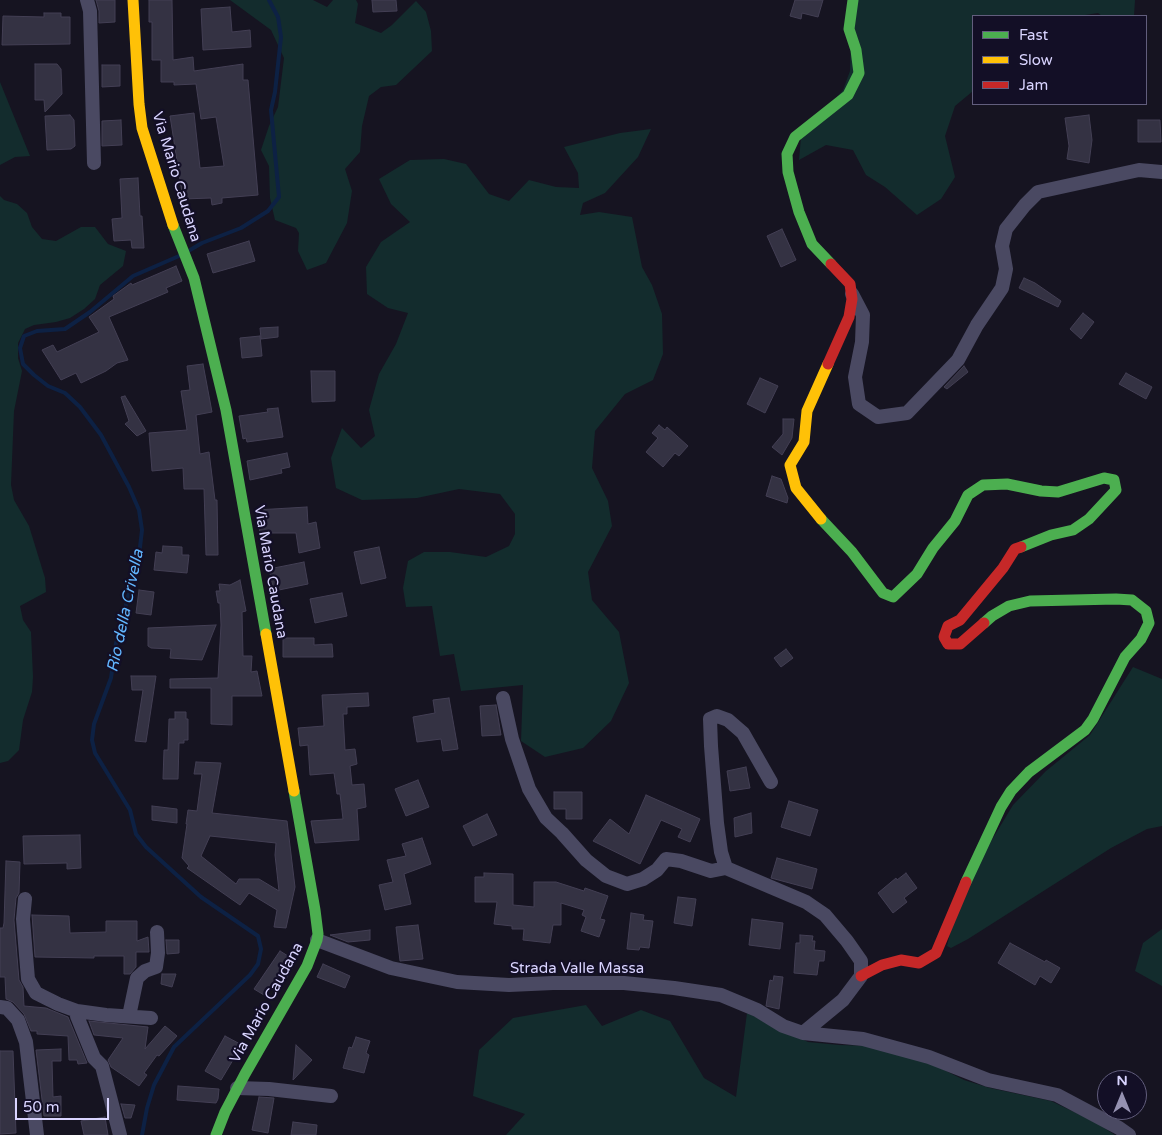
<!DOCTYPE html>
<html>
<head>
<meta charset="utf-8">
<style>
  body { margin:0 }
  #map { position:relative; width:1162px; height:1135px; overflow:hidden; background:#161421; font-family:"Varela Round",sans-serif }
  canvas { display:block }
  .legend { position:absolute; left:972px; top:15px; width:175px; height:90px; box-sizing:border-box; background:#130f26; border:1px solid #625e7d; margin:0; padding:6px 9px; list-style:none; font-size:15px; color:#d9d4ff }
  .legend li { display:flex; align-items:center; gap:10px; height:25px }
  .legend b { width:25px; border:1px solid #625e7d }
  .north { position:absolute; left:1097px; top:1070px; width:50px; height:50px; box-sizing:border-box; background:#130f26; border:1px solid #625e7d; border-radius:50%; rotate:0deg; font-size:14px; font-weight:700; line-height:20px; text-align:center; color:#d9d4ff }
  .north::after { content:''; display:block; margin:auto; width:18px; height:22px; background:#9591b1; clip-path:polygon(50% 0,100% 100%,50% 72%,0 100%) }
  .scale { position:absolute; left:15px; top:1098px; width:94px; height:22px; box-sizing:border-box; border:2px solid #d9d4ff; border-top:0; padding-left:6px; font-size:15px; line-height:18px; white-space:nowrap; color:#d9d4ff; -webkit-text-stroke:4px #130f26; paint-order:stroke }
</style>
</head>
<body>
<div id="map">
<canvas width="1162" height="1135"></canvas>
<ul class="legend">
<li><b style="height:6px;background:#4caf50"></b>Fast</li>
<li><b style="height:6px;background:#ffc107"></b>Slow</li>
<li><b style="height:6px;background:#c62828"></b>Jam</li>
</ul>
<div class="north">N</div>
<div class="scale">50 m</div>
</div>
<script>
const context = document.querySelector('canvas').getContext('2d');
context.lineJoin = 'round';
function paint(path, color) { context.fillStyle = color; context.fill(path, 'evenodd'); }
const poly = rows => new Path2D(rows.map(r => 'M' + r).join(''));
function stroke(path, color, width, dash) { context.strokeStyle = color; context.lineWidth = width; context.lineCap = dash ? 'butt' : 'round'; context.setLineDash(dash || []); context.stroke(path); }
function drawText(font, color, halo, rows, align = 'center') {
  context.font = font + ' "Varela Round",sans-serif'; context.lineWidth = 4.5; context.setLineDash([]); context.textBaseline = 'middle'; context.strokeStyle = halo; context.fillStyle = color; for (const [text, x, y, turn = 0] of rows) {
    context.save(); context.translate(x, y); context.rotate((+turn || 0) * Math.PI / 180); context.textAlign = isNaN(turn) ? turn : align; if (halo) context.strokeText(text, 0, 0); context.fillText(text, 0, 0); context.restore();
  }
}
const green = poly([
  [230,0,313,0,327,7,333,0,356,0,358,4,355,23,381,33,392,25,416,1,426,12,431,31,432,51,396,85,381,87,369,96,362,126,360,152,345,169,352,191,347,223,326,263,307,270,298,251,299,233,296,228,275,220,270,198,269,166,261,150,269,126,278,107,284,58,271,30],
  [852,0,1135,0,1134,16,1102,16,1098,13,1079,16,973,16,973,91,955,106,945,136,955,177,941,199,917,215,885,187,866,175,853,150,826,145,799,160,801,137,843,90,850,71],
  [0,82,30,156,15,157,0,165],
  [651,129,638,157,605,193,583,203,580,215,599,212,632,217,642,267,652,285,662,314,663,354,653,380,625,394,595,431,592,468,608,501,612,526,588,572,592,600,619,632,629,683,611,721,583,748,545,757,521,741,523,685,461,691,454,654,440,656,432,606,406,607,403,588,408,561,424,552,450,552,486,557,509,546,515,534,515,514,500,494,459,489,417,498,362,500,336,488,331,458,342,428,361,448,375,436,369,410,379,374,396,344,408,313,388,308,367,294,366,267,381,242,410,222,391,204,379,179,410,160,444,159,466,164,489,194,509,201,529,180,556,187,579,188,578,173,564,147,620,133],
  [0,196,4,200,17,204,27,213,32,227,42,239,56,241,81,227,95,227,108,244,126,251,123,266,100,285,95,299,84,309,70,318,56,322,34,325,25,329,18,343,18,358,22,371,14,411,11,485,14,500,29,526,45,578,46,592,20,606,23,620,31,632,33,677,32,692,23,720,19,750,8,761,0,763],
  [1133,667,1162,679,1162,826,1147,829,1111,848,968,939,951,948,947,946,961,891,1013,805,1046,771,1090,735],
  [1162,929,1162,986,1135,971,1143,943],
  [586,1005,602,1026,641,1010,670,1021,704,1078,736,1097,747,1013,808,1042,839,1045,871,1046,922,1059,964,1080,990,1088,1051,1101,1095,1122,1115,1135,506,1135,525,1114,473,1096,479,1050,513,1018]
]);
const stream = poly([
  [190,250,202,243,241,228,268,211,279,197,271,110,275,92,281,37,278,17,269,0],
  [142,1135,147,1108,154,1085,174,1047,250,975,258,964,261,949,258,936,201,897,146,847,136,834,130,810,95,753,92,740,94,724,111,678,116,643,123,621,127,599,137,573,142,530,139,510,129,487,101,435,80,407,65,393,48,386,34,375,23,364,20,348,24,336,37,331,65,329,90,312,133,276,179,256]
]);
const building = poly([
  [96,0,115,0,115,22,99,23,99,11,96,0],
  [149,0,172,0,173,60,193,57,194,71,243,64,243,80,248,80,258,195,222,198,222,203,212,205,211,198,183,199,170,116,194,113,200,168,224,166,216,117,201,119,196,84,174,85,174,82,161,82,161,60,152,60,152,22,149,22,149,0],
  [372,0,396,0,397,11,373,12,372,0],
  [795,0,823,0,818,17,802,13,801,19,790,16,795,0],
  [230,7,232,32,250,30,251,47,203,50,201,9,230,7],
  [44,13,61,13,61,17,70,17,70,44,2,45,3,16,44,17,44,13],
  [35,64,57,64,61,69,62,94,45,112,44,100,35,100,35,64],
  [102,65,120,65,120,86,102,87,102,65],
  [70,115,74,120,75,146,71,149,47,150,45,116,70,115],
  [1089,115,1092,140,1089,163,1067,159,1069,146,1065,118,1089,115],
  [121,120,122,145,102,146,102,121,121,120],
  [1138,120,1160,120,1161,142,1138,142,1138,120],
  [138,178,140,216,142,216,144,248,132,248,131,240,114,241,112,219,122,218,120,179,138,178],
  [782,229,796,260,781,267,767,236,782,229],
  [249,241,255,261,213,273,207,254,249,241],
  [176,266,182,281,166,288,168,292,109,317,128,360,117,363,106,371,81,383,76,373,61,380,42,350,53,345,57,352,99,332,89,317,114,299,113,296,131,283,132,285,176,266],
  [1024,278,1035,283,1061,301,1058,307,1019,288,1024,278],
  [1083,313,1094,322,1081,339,1070,329,1083,313],
  [278,327,278,337,261,339,260,328,278,327],
  [260,336,262,356,242,358,240,338,260,336],
  [203,364,212,412,196,415,200,454,209,452,215,500,217,500,218,555,206,555,204,489,184,489,183,468,152,471,149,433,187,430,181,391,190,390,187,366,203,364],
  [964,366,968,372,947,389,944,387,964,366],
  [311,371,335,371,335,401,312,402,311,371],
  [1126,373,1152,387,1146,399,1119,384,1126,373],
  [760,378,778,386,765,413,747,404,760,378],
  [125,396,146,431,137,436,125,424,129,421,121,397,125,396],
  [278,408,283,437,247,442,246,438,243,439,239,416,268,412,267,409,278,408],
  [783,419,794,419,792,438,782,455,772,447,783,434,783,419],
  [659,425,665,430,667,427,688,446,679,456,675,453,663,467,646,452,658,438,652,433,659,425],
  [287,453,290,467,281,469,282,473,250,480,247,461,287,453],
  [772,476,781,479,788,498,787,503,766,496,772,476],
  [307,507,308,524,316,522,320,548,299,553,296,533,260,533,256,510,307,507],
  [163,546,182,547,182,555,189,555,187,573,154,570,156,552,162,553,163,546],
  [379,547,386,578,361,584,354,552,379,547],
  [304,562,308,584,274,591,269,569,304,562],
  [240,580,246,611,242,612,243,656,252,656,251,672,257,671,262,696,232,696,232,725,211,724,211,688,170,688,170,679,218,678,221,625,220,603,218,603,216,591,220,591,219,584,230,585,240,580],
  [139,590,154,592,151,615,136,613,139,590],
  [342,593,347,616,315,623,310,599,342,593],
  [216,625,202,660,170,658,171,649,151,648,148,646,148,628,216,625],
  [283,638,314,638,314,645,332,644,333,657,283,657,283,638],
  [786,649,793,658,781,667,774,658,786,649],
  [131,676,156,676,146,742,135,741,143,690,132,690,131,676],
  [368,693,369,706,347,707,347,714,343,714,345,750,355,749,357,764,350,766,352,785,364,784,366,807,357,809,359,840,315,843,311,821,343,819,340,794,337,794,334,773,310,775,308,745,300,746,298,728,324,726,322,695,368,693],
  [449,698,458,749,443,751,441,739,417,742,413,717,435,713,433,700,449,698],
  [496,705,501,735,482,736,480,706,496,705],
  [175,712,186,712,186,719,188,719,188,740,184,740,184,743,179,743,178,779,163,779,164,750,168,750,169,719,175,719,175,712],
  [196,762,221,763,212,813,287,821,295,887,286,928,274,927,277,910,249,893,240,905,187,868,189,866,182,858,187,824,186,824,188,810,197,811,202,774,194,774,196,762],
  [210,836,276,843,275,855,279,891,259,879,239,879,236,884,201,856,210,836],
  [746,767,750,788,730,791,727,771,746,767],
  [418,780,429,807,406,816,395,789,418,780],
  [554,792,582,792,582,819,566,819,566,809,554,809,554,792],
  [646,795,700,819,690,842,678,837,682,829,661,820,640,864,593,841,610,819,629,834,646,795],
  [789,801,818,810,810,836,781,827,789,801],
  [152,806,177,809,177,823,152,820,152,806],
  [751,813,752,833,735,837,734,818,751,813],
  [487,814,497,835,473,846,463,826,487,814],
  [80,835,81,868,67,869,67,863,24,864,23,836,80,835],
  [422,838,431,864,404,874,411,904,385,910,379,885,393,882,387,860,406,856,402,844,422,838],
  [777,858,817,869,812,889,771,878,777,858],
  [6,861,20,862,19,893,16,898,14,920,19,980,23,987,24,1006,46,1008,68,1017,87,1063,78,1064,77,1060,69,1060,68,1036,37,1034,37,1031,31,1031,24,1014,13,1002,6,999,5,977,0,977,0,928,3,928,4,923,6,861],
  [484,873,513,874,513,905,534,907,534,882,556,882,584,891,585,888,608,896,600,919,605,920,599,937,581,931,586,917,582,915,584,910,561,903,561,925,553,925,550,943,523,940,524,929,512,929,512,926,494,924,497,902,475,902,475,877,484,877,484,873],
  [906,873,917,888,904,898,907,902,893,913,878,893,896,878,897,880,906,873],
  [678,897,696,899,692,926,674,923,678,897],
  [631,913,644,915,643,920,653,921,649,948,640,947,639,950,627,949,631,913],
  [32,915,69,916,70,933,106,932,106,921,137,921,137,941,148,937,149,952,136,952,136,967,130,974,124,974,124,956,94,956,94,958,35,957,32,915],
  [752,919,783,923,780,949,749,945,752,919],
  [418,925,423,959,400,961,396,927,418,925],
  [370,930,370,940,348,942,330,935,370,930],
  [800,935,813,936,812,941,815,941,814,950,825,951,824,961,819,961,817,975,794,973,796,943,800,943,800,935],
  [166,940,179,940,179,953,167,954,166,940],
  [1010,943,1045,962,1046,960,1060,968,1051,983,1040,976,1035,985,998,963,1010,943],
  [280,951,296,961,286,979,278,974,264,995,254,989,280,951],
  [323,964,350,976,345,988,317,977,323,964],
  [162,974,176,974,172,987,161,984,162,974],
  [774,976,783,977,779,1009,766,1006,770,980,773,981,774,976],
  [89,1021,148,1027,145,1049,165,1026,177,1036,159,1056,157,1055,144,1073,147,1075,139,1086,111,1067,108,1060,123,1038,94,1035,89,1021],
  [225,1036,242,1045,221,1080,205,1071,225,1036],
  [356,1037,370,1041,366,1053,369,1055,364,1073,343,1068,349,1047,352,1048,356,1037],
  [296,1045,312,1060,293,1080,296,1045],
  [61,1049,61,1061,52,1061,53,1097,61,1096,61,1116,44,1116,36,1050,61,1049],
  [0,1051,13,1051,16,1133,0,1134,0,1051],
  [178,1086,219,1089,218,1099,216,1103,177,1100,178,1086],
  [259,1097,274,1098,268,1133,252,1130,259,1097],
  [121,1104,135,1105,131,1118,125,1118,121,1104],
  [105,1117,108,1135,84,1135,81,1121,105,1117],
  [293,1122,317,1125,316,1135,291,1135,293,1122]
]);
const street = poly([
  [87,0,90,11,94,163],
  [852,294,863,315,862,342,855,377,859,404,878,417,907,413,958,360,977,325,1002,288,1006,269,1002,246,1006,229,1025,205,1038,192,1139,170,1162,172],
  [503,698,512,739,529,789,546,818,562,833,586,860,606,876,627,884,643,879,657,870,666,859,681,861,711,871,726,868],
  [25,899,23,919,28,979,36,993,58,1004,77,1011,77,1016,94,1058,102,1066,120,1135],
  [317,940,391,968,457,982,509,985,553,983,624,983,674,988,721,995,757,1010,783,1026,803,1033,843,1000,861,976,861,961,847,941,825,915,806,902,726,868,721,852,717,823,711,746,710,719,717,716,728,720,743,733,771,782],
  [0,1007,7,1008,18,1020,26,1042,37,1135],
  [77,1011,106,1015,151,1018],
  [129,1016,137,978,145,971,156,967,158,953,157,932],
  [803,1033,863,1039,929,1057,988,1080,1057,1095,1119,1128,1129,1135],
  [237,1088,269,1089,331,1096]
]);
const fast = poly([
  [173,225,194,278,226,410,266,634],
  [831,264,812,244,799,212,788,172,787,154,795,137,848,95,859,73,856,50,849,29,853,0],
  [821,519,852,552,883,593,893,597,917,574,933,548,955,521,968,495,983,485,1007,484,1041,491,1058,492,1104,478,1114,480,1116,490,1089,519,1073,530,1051,535,1021,547],
  [966,882,1001,807,1011,791,1029,772,1085,730,1093,719,1125,657,1141,639,1149,623,1146,611,1132,600,1116,599,1030,601,1009,606,992,616,984,623],
  [216,1135,225,1112,245,1074,307,966,317,940,318,934,315,910,294,791]
]);
const slow = poly([
  [133,0,139,104,142,128,173,225],
  [821,519,796,488,790,465,804,442,807,411,828,364],
  [266,634,294,791]
]);
const jam = poly([
  [828,364,849,317,852,299,850,284,831,264],
  [984,623,960,644,948,644,944,637,948,626,960,620,1003,568,1015,549,1021,547],
  [861,976,882,965,901,960,919,963,936,953,966,882]
]);
const streetNames = [
  ["Via Mario Caudana",176,177,73],
  ["Via Mario Caudana",270,572,80],
  ["Strada Valle Massa",577,969],
  ["Via Mario Caudana",267,1003,-61]
];
const waterNames = [
  ["Rio della Crivella",126,611,-78]
];
paint(green, '#132c2d');
stroke(stream, '#0d2144', 4);
paint(building, '#343243');
stroke(building, '#433f54', 1);
stroke(street, '#4a4962', 14);
stroke(fast, '#4caf50', 11);
stroke(slow, '#ffc107', 11);
stroke(jam, '#c62828', 11);
drawText('15px', '#d9d4ff', '#130f26', streetNames);
drawText('italic 16px', '#62b6ff', '#130f26', waterNames);
</script>
</body>
</html>
